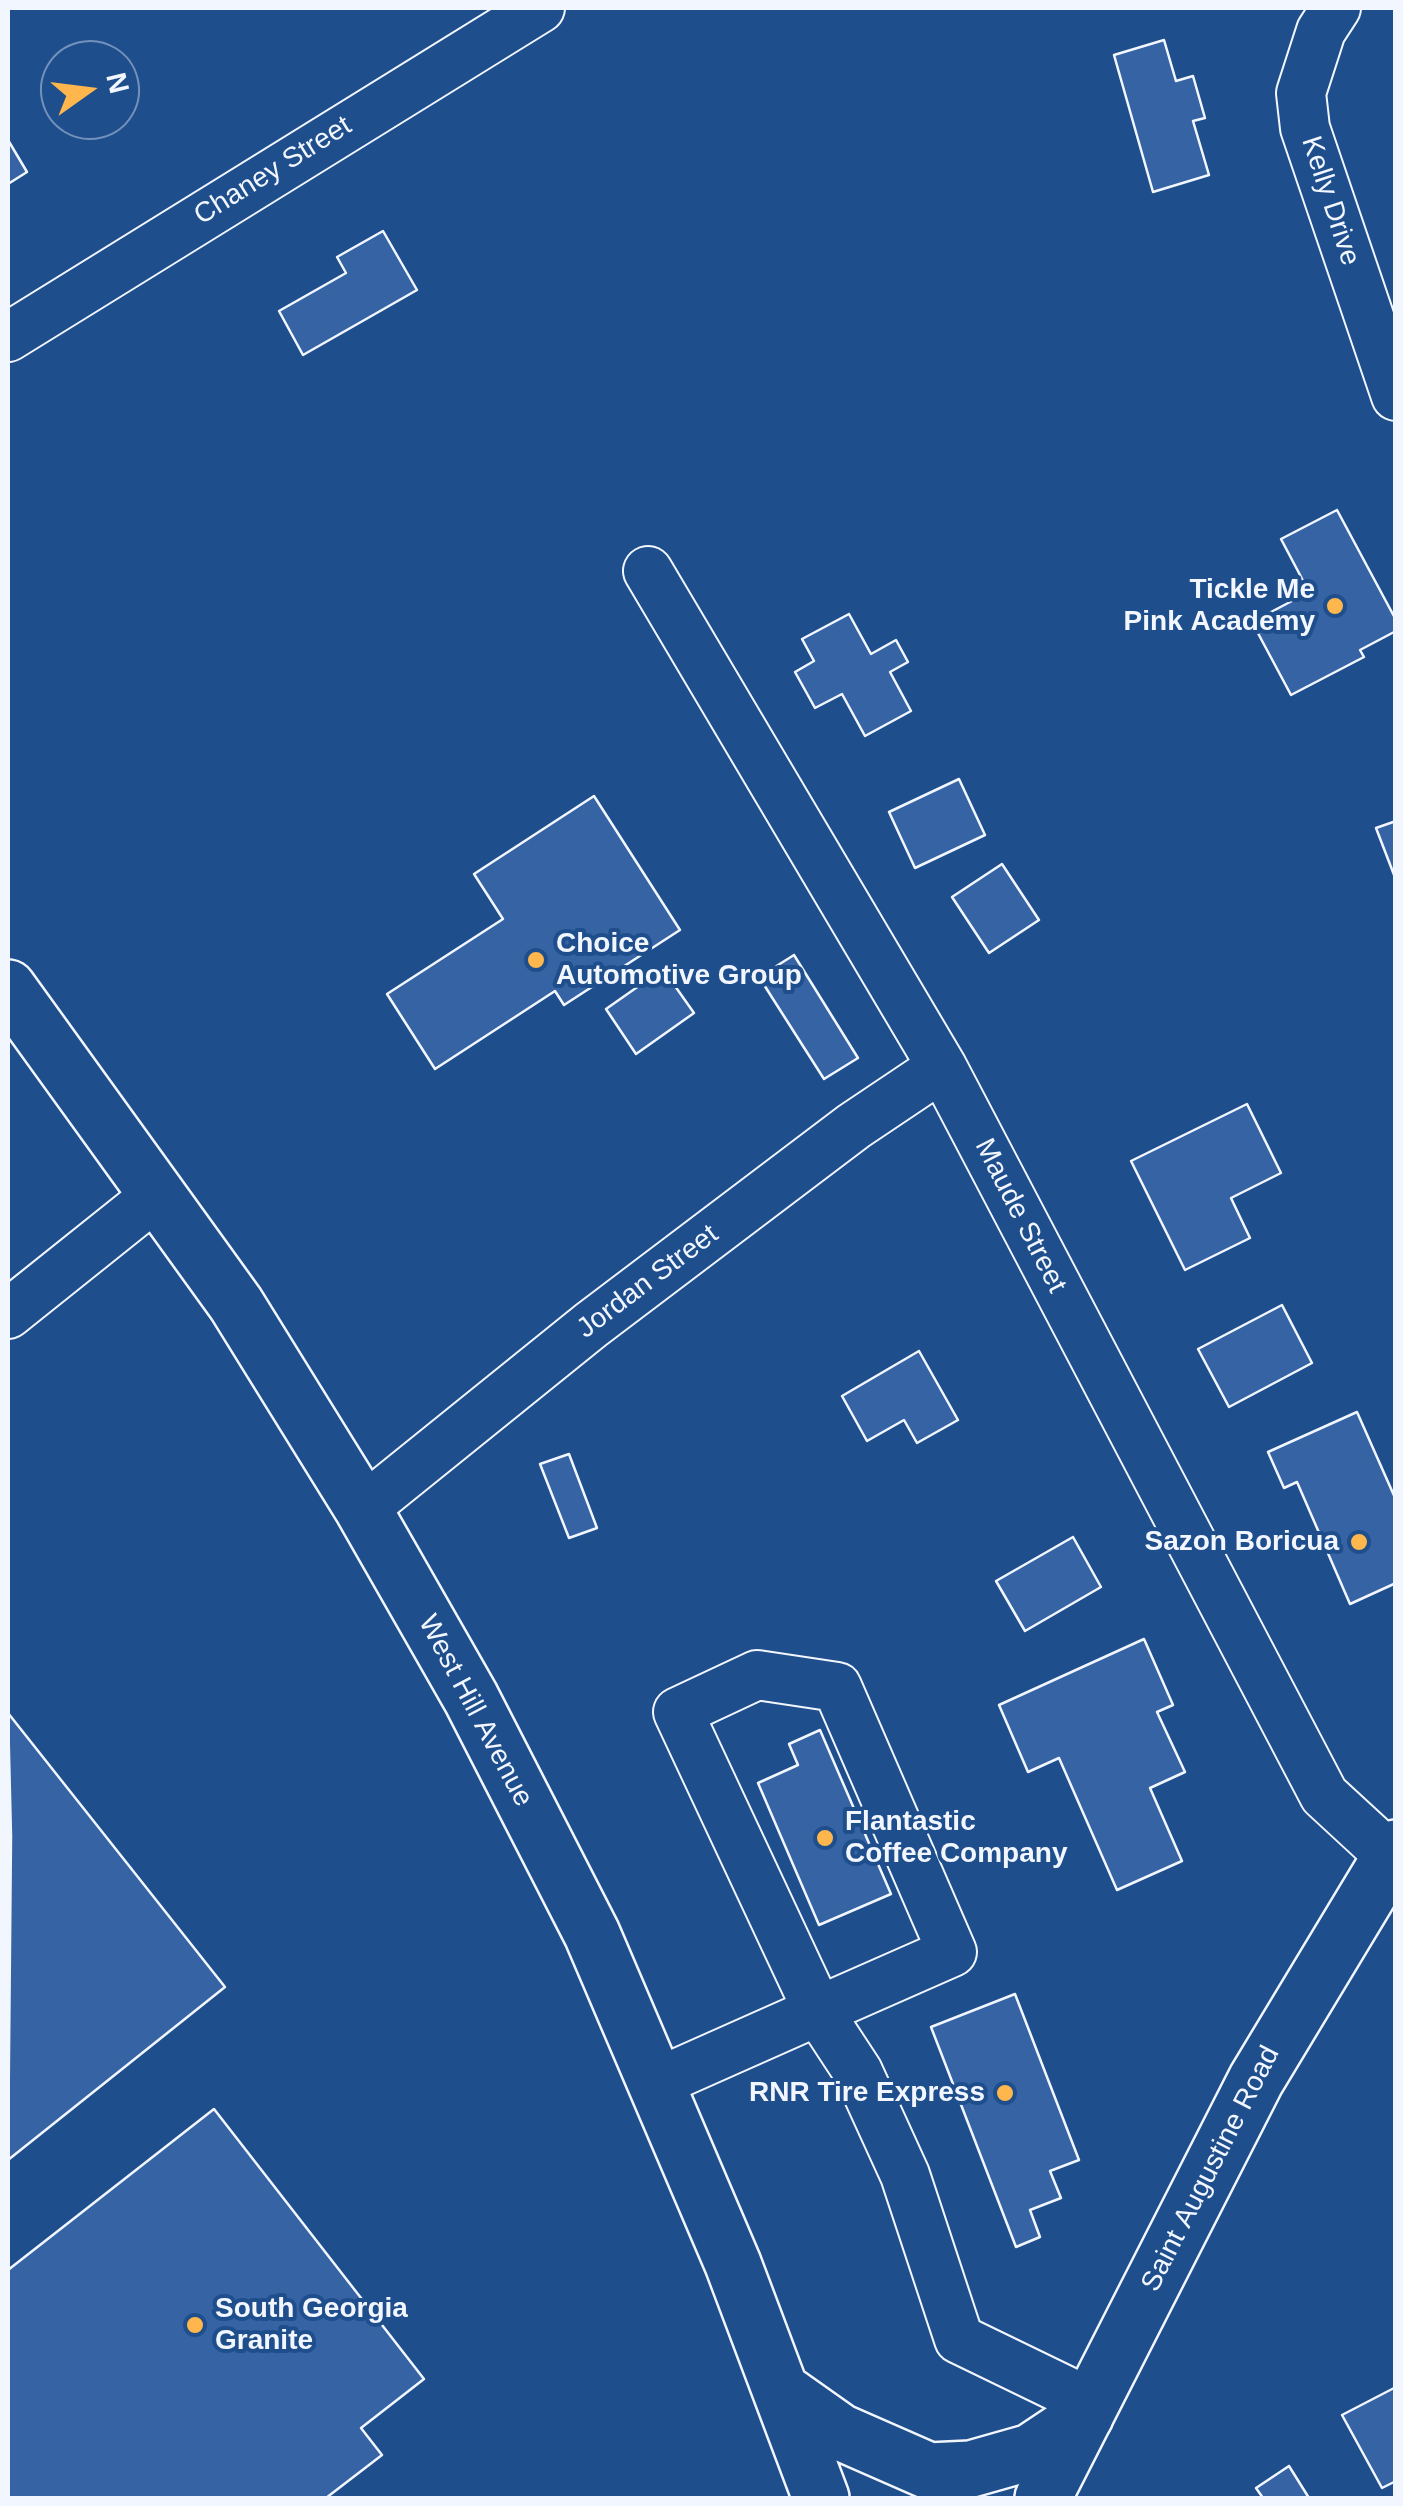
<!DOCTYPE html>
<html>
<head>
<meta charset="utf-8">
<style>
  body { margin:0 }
  #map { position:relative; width:1403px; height:2506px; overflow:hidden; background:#1f4e8c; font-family:Helvetica,sans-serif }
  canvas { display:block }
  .frame { position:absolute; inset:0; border:10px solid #f2f6ff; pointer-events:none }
  .north { position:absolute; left:40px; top:40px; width:100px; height:100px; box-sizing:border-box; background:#1f4e8c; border:2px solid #7391ba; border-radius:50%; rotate:76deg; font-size:28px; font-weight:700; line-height:40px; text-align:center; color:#f2f6ff }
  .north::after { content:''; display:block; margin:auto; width:35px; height:45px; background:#ffb74d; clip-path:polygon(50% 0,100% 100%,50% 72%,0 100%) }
</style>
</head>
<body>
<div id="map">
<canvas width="1403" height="2506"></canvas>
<div class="frame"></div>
<div class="north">N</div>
</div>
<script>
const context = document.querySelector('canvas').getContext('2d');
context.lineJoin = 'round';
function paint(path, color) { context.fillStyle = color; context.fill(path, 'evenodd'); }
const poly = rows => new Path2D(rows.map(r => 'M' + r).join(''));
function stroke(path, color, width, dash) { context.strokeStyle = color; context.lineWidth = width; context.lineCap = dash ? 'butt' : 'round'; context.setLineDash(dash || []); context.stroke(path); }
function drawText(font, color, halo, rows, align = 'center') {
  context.font = font + ' Helvetica,sans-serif'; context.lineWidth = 8; context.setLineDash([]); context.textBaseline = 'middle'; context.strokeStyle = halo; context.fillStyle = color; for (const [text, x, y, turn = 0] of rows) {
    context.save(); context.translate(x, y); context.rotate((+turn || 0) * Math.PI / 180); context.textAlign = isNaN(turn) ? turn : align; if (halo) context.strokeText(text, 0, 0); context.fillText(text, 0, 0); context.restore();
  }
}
const building = poly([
  [1164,40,1176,81,1193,76,1205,118,1193,121,1209,175,1153,192,1114,55,1164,40],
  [8,140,27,172,8,184,8,140],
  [383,231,417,290,303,355,279,311,346,273,337,257,383,231],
  [1337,510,1396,620,1396,631,1360,650,1364,657,1291,695,1252,622,1309,592,1281,539,1337,510],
  [849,614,871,654,896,640,908,662,890,672,911,711,865,736,842,694,815,708,795,672,814,661,802,639,849,614],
  [959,779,985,835,915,868,889,812,959,779],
  [594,796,680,930,564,1005,555,991,435,1069,387,994,503,919,474,874,594,796],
  [1396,821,1396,880,1376,828,1396,821],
  [1002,864,1039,920,989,953,952,897,1002,864],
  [794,955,858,1058,824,1079,759,977,794,955],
  [663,969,694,1013,636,1054,606,1009,663,969],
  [1247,1104,1281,1173,1231,1198,1250,1238,1185,1270,1131,1161,1247,1104],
  [1282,1305,1312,1363,1229,1407,1198,1349,1282,1305],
  [919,1351,958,1420,917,1443,904,1420,867,1441,842,1396,919,1351],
  [1357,1412,1396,1500,1396,1583,1350,1604,1297,1482,1284,1488,1268,1452,1357,1412],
  [569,1454,597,1528,569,1538,540,1464,569,1454],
  [1073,1537,1101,1587,1025,1631,996,1581,1073,1537],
  [1144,1639,1173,1705,1157,1712,1185,1772,1150,1788,1182,1861,1117,1890,1059,1758,1028,1772,999,1705,1144,1639],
  [8,1713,225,1987,8,2160,11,1836,8,1713],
  [820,1730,891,1894,819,1925,758,1783,798,1765,789,1744,820,1730],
  [1015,1994,1079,2160,1050,2171,1061,2198,1030,2210,1040,2237,1016,2247,931,2027,1015,1994],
  [214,2109,424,2379,361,2428,382,2455,326,2498,8,2498,8,2270,214,2109],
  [1396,2387,1396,2481,1382,2488,1342,2415,1396,2387],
  [1289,2466,1309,2498,1263,2498,1256,2488,1289,2466]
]);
const minor = poly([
  [1336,8,1321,31,1301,93,1305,128,1396,396],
  [8,337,540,8],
  [648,571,942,1067,1324,1795,1390,1856],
  [8,1314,158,1194],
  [363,1509,591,1325,854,1126,942,1067],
  [656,2083,818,2011,952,1952,837,1687,757,1675,678,1712,818,2011,858,2072,905,2175,959,2339,1091,2403]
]);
const major = poly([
  [1043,2498,1256,2080,1396,1848]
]);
const highway = poly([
  [8,988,236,1304,363,1509,471,1698,592,1934,733,2264,821,2498],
  [782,2391,840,2432,929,2471,971,2469,1031,2452,1085,2416]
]);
const markers = [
  [1335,606,10,"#ffb74d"],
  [536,960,10,"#ffb74d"],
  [1359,1542,10,"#ffb74d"],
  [825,1838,10,"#ffb74d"],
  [1005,2093,10,"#ffb74d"],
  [195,2325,10,"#ffb74d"]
];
const streetNames = [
  ["Chaney Street",273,171,-32],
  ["Kelly Drive",1330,201,72],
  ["Maude Street",1020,1216,63],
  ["Jordan Street",648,1282,-37],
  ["West Hill Avenue",475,1711,62],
  ["Saint Augustine Road",1211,2169,-63]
];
const poiNames = [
  ["Tickle Me",1315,590],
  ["Pink Academy",1315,622],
  ["Choice",556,944,"left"],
  ["Automotive Group",556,976,"left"],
  ["Sazon Boricua",1339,1542],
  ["Flantastic",845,1822,"left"],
  ["Coffee Company",845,1854,"left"],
  ["RNR Tire Express",985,2093],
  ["South Georgia",215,2309,"left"],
  ["Granite",215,2341,"left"]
];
paint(building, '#3563a3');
stroke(building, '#f2f6ff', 2.5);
stroke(minor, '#f2f6ff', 52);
stroke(major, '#f2f6ff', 60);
stroke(highway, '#f2f6ff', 60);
stroke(minor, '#1f4e8c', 48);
stroke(major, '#1f4e8c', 55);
stroke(highway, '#1f4e8c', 55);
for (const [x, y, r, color] of markers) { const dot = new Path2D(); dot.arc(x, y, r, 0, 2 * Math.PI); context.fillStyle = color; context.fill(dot); stroke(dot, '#1f4e8c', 4); }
drawText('28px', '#f2f6ff', '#1f4e8c', streetNames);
drawText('bold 28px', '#f2f6ff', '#1f4e8c', poiNames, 'right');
</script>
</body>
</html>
